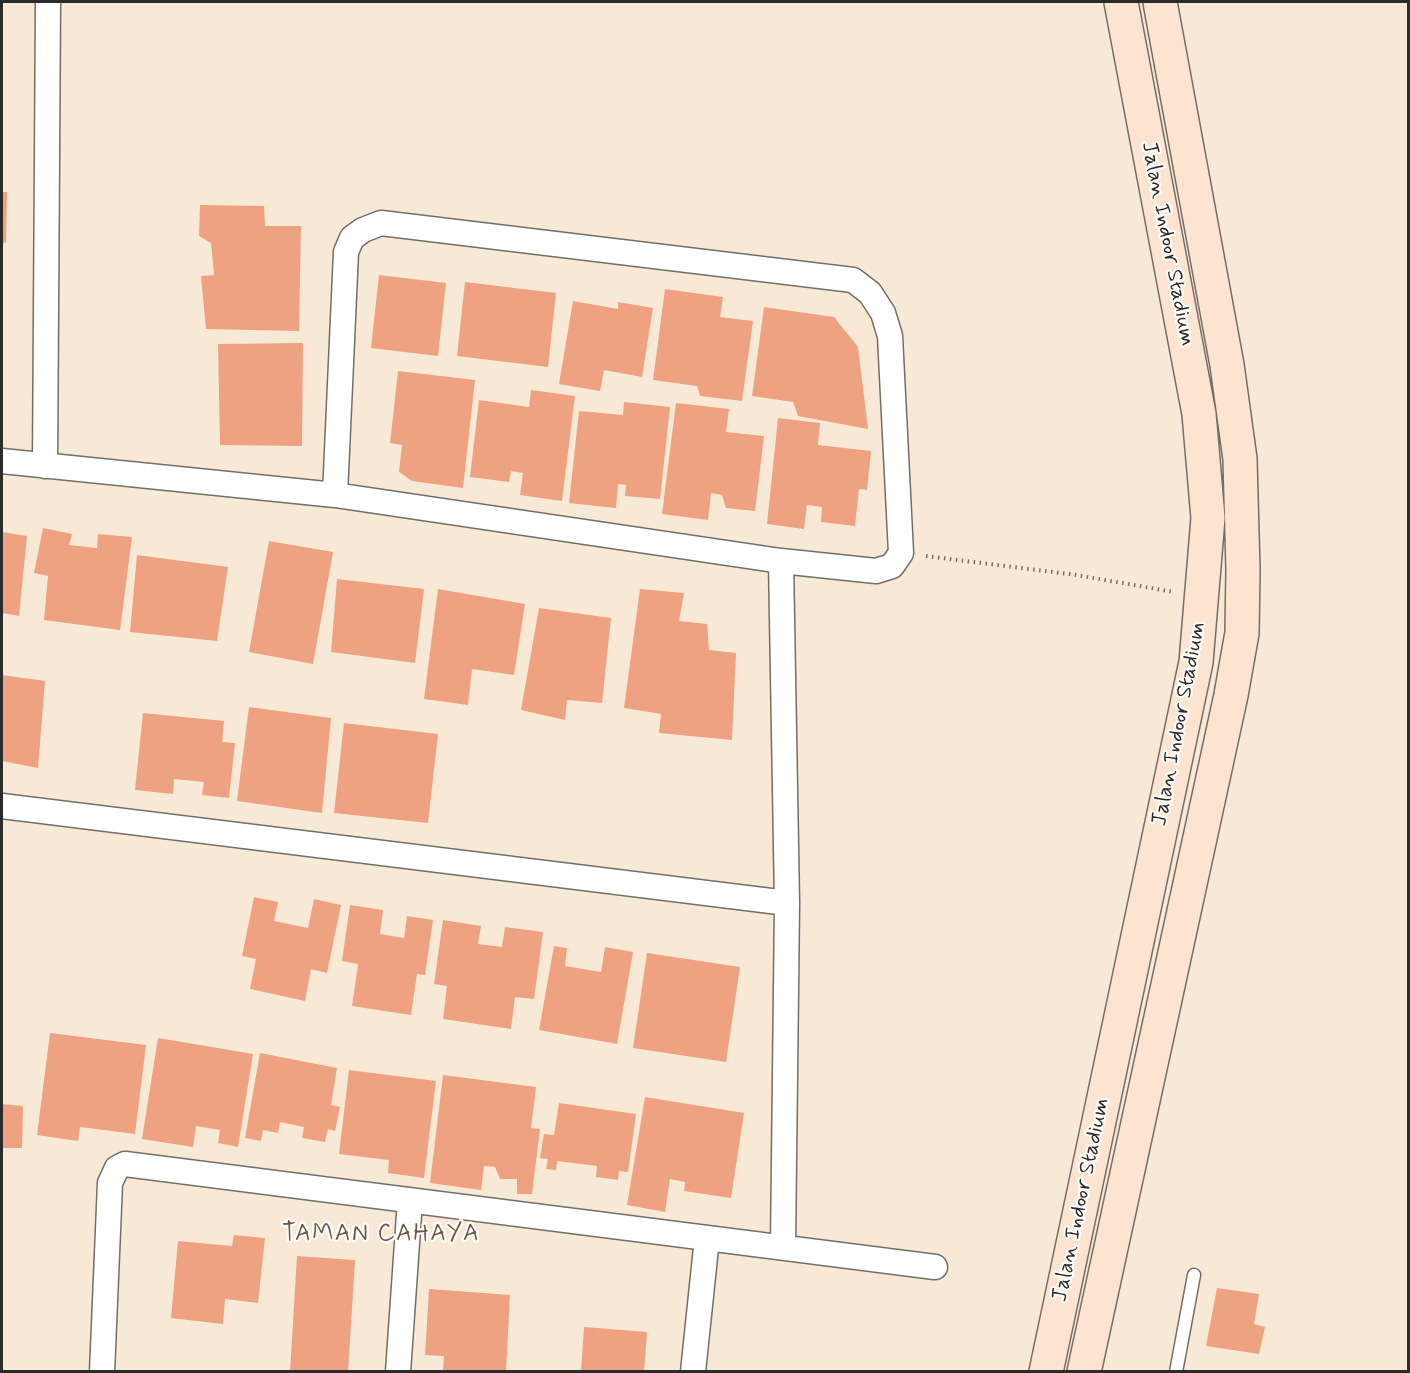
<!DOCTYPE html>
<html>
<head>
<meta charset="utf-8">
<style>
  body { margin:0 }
  #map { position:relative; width:1410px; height:1373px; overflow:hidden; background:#f8e9d6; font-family:Mynerve,sans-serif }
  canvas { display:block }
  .frame { position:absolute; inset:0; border:3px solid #2b2b2b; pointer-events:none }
</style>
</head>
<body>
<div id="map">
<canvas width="1410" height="1373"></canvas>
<div class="frame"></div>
</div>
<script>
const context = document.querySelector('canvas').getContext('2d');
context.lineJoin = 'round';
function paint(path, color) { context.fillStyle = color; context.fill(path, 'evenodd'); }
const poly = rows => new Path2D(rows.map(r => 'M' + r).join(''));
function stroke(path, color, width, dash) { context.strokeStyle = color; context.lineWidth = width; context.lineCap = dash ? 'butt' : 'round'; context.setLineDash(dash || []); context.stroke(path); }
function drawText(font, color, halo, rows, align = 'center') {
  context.font = font + ' Mynerve,sans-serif'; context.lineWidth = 4.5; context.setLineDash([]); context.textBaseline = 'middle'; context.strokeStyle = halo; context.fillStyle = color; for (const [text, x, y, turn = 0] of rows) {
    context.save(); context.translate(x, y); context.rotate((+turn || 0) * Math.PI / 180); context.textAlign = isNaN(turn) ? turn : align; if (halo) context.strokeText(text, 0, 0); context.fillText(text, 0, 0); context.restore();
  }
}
const building = poly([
  [2,192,7,192,6,243,2,242],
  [200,205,264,206,265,226,301,226,299,331,206,329,201,276,214,275,211,243,199,236],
  [379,275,446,283,438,356,371,348],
  [465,282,556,293,548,367,457,356],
  [665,289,723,297,720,317,753,321,742,401,700,396,697,386,653,380],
  [573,301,618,309,618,302,653,308,642,377,604,370,600,391,559,384],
  [764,307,834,317,858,347,868,429,798,416,793,402,752,396],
  [303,343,302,446,220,445,218,344],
  [398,371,475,380,463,488,412,481,399,472,402,445,390,443],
  [531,390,575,396,562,501,520,495,523,473,511,471,509,482,470,477,479,400,529,407],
  [624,402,670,407,660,499,625,496,626,485,618,484,616,508,569,503,579,411,623,415],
  [676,403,729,409,726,432,764,436,755,511,726,508,722,495,711,493,708,520,662,514],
  [778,418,820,423,818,445,871,451,867,490,859,489,855,526,821,522,822,507,807,505,804,529,767,524],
  [43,528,72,534,69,545,97,548,98,534,132,537,120,630,44,620,48,576,34,573],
  [2,532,27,536,19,616,2,613],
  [269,541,333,552,313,664,249,652],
  [137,555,228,567,217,641,130,632],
  [337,579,424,589,415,663,331,652],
  [438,589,525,604,514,675,472,669,468,705,424,699],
  [640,589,684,593,679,621,707,624,709,650,736,653,732,740,659,733,661,714,624,708],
  [539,608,611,618,602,703,567,700,565,720,521,710],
  [2,675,45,681,38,768,2,761],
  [249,707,331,718,322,813,237,801],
  [143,713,224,721,222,742,235,743,229,798,202,795,204,782,174,779,173,794,135,790],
  [344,723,438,734,428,823,334,813],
  [254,897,278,902,274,921,308,928,314,899,341,905,327,973,311,969,305,1001,250,989,256,959,242,956],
  [350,905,383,910,380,934,404,938,407,916,433,920,425,975,417,974,411,1015,352,1006,358,964,342,961],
  [443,920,481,926,478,944,502,947,505,927,543,932,534,999,515,997,511,1029,443,1019,447,986,434,984],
  [554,946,567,948,565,966,601,972,605,947,633,952,617,1044,539,1030],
  [647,953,740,967,726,1062,633,1048],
  [50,1033,146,1045,135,1134,80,1127,78,1141,37,1135],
  [158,1038,253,1054,238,1147,218,1143,220,1130,196,1126,193,1147,142,1139],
  [260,1053,337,1068,331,1105,340,1107,335,1131,328,1129,325,1142,302,1138,304,1127,280,1122,278,1133,263,1130,261,1141,245,1138],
  [349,1070,436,1081,424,1178,388,1173,389,1160,339,1154],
  [443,1075,536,1087,531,1128,540,1129,532,1194,517,1194,517,1179,500,1179,495,1167,484,1166,481,1190,430,1183],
  [645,1097,744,1113,731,1198,684,1191,685,1182,670,1179,665,1212,627,1205],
  [559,1103,636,1114,628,1172,619,1171,618,1180,596,1177,597,1166,557,1161,556,1170,546,1169,548,1159,540,1158,544,1134,554,1135],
  [2,1104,23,1106,22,1148,2,1148],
  [234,1235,265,1238,258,1303,225,1299,223,1324,171,1318,178,1241,232,1246],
  [297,1256,355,1260,348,1372,290,1372],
  [1217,1288,1259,1294,1254,1324,1265,1327,1259,1354,1206,1346],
  [429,1289,510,1295,506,1372,443,1372,444,1356,425,1355],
  [584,1327,647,1332,644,1372,581,1372]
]);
const path = poly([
  [926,556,1076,575,1174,592]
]);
const lane = poly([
  [1176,1372,1194,1275]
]);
const street = poly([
  [2,461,335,495,781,561,876,571,892,566,901,553,890,336,883,313,870,293,853,280,381,223,363,230,352,238,346,252,335,495],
  [45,466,48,2],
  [781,561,787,903,783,1247],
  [2,806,787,903],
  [102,1372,110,1183,117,1168,125,1164,935,1267],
  [398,1372,410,1200],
  [693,1372,707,1238]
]);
const secondary = poly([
  [1046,1372,1196,662,1208,518,1199,414,1121,2],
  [1084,1372,1231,695,1242,633,1243,570,1240,459,1227,365,1160,2]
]);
const streetNames = [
  ["Jalan Indoor Stadium",1167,244,79],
  ["Jalan Indoor Stadium",1180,724,-79],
  ["Jalan Indoor Stadium",1082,1200,-78]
];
const neighbourhoodNames = [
  ["TAMAN CAHAYA",381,1235]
];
paint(building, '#eea281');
stroke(lane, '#736e67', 15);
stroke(street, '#736e67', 27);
stroke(secondary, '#736e67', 36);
stroke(path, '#736e67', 4, [1.5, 4.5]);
stroke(lane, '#fff', 12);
stroke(street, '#fff', 24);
stroke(secondary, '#fde4d1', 33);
drawText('22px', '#2b2b2b', '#fdfcf7', streetNames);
context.letterSpacing = '1.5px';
drawText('24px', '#6f5549', '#fdfcf7', neighbourhoodNames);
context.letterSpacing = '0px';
</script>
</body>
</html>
